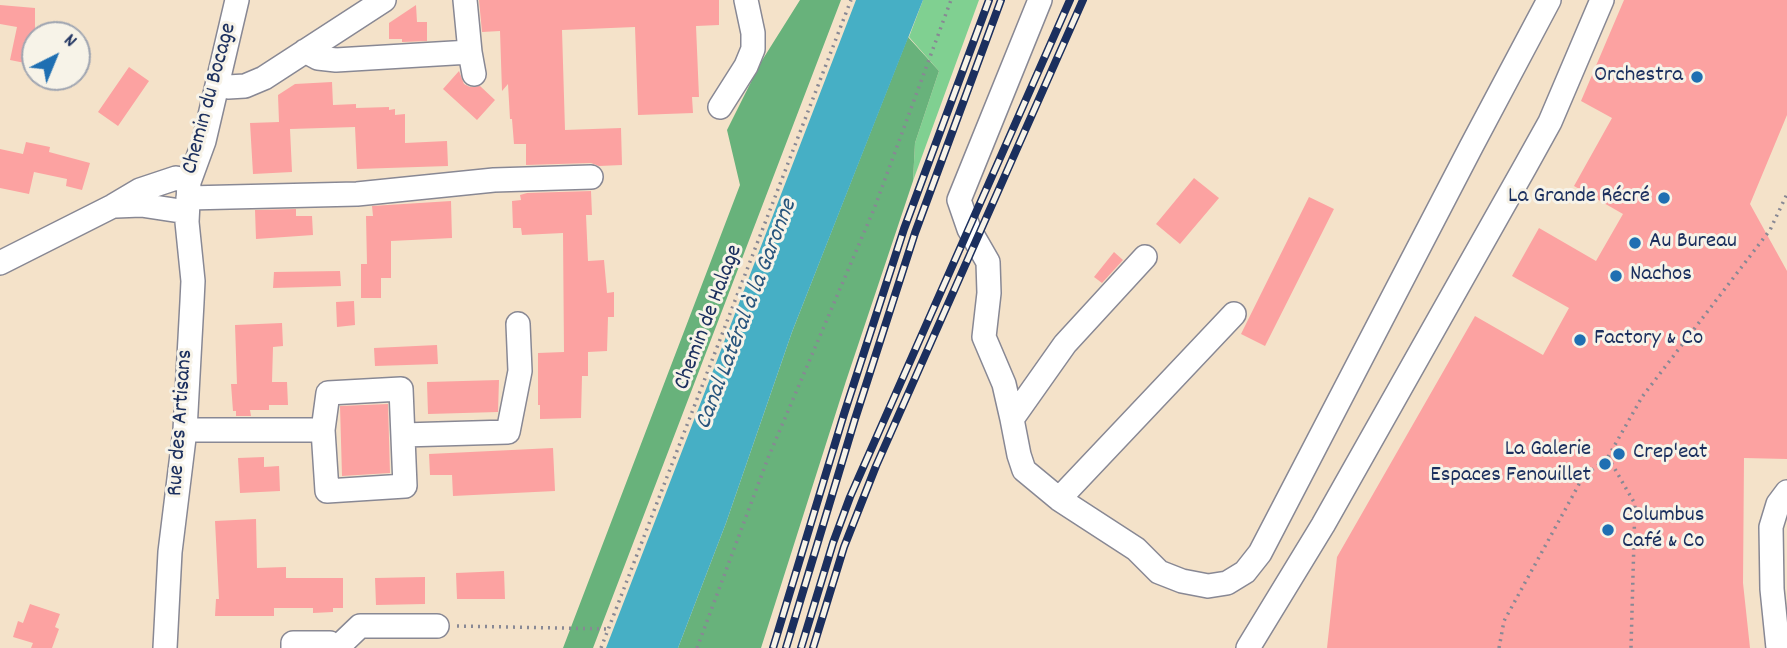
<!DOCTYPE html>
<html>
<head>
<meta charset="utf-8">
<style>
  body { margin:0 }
  #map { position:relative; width:1787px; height:648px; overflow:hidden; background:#f4e2c9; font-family:Dekko,sans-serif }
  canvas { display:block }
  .north { position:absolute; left:21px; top:21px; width:70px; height:70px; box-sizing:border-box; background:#f7f3e8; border:2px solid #9fa5b1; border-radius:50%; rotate:43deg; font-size:19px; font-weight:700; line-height:28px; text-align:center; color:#1b2f5e }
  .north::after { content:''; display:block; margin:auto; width:24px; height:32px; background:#1f6fb2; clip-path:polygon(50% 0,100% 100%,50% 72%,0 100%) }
</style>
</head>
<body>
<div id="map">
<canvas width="1787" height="648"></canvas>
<div class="north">N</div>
</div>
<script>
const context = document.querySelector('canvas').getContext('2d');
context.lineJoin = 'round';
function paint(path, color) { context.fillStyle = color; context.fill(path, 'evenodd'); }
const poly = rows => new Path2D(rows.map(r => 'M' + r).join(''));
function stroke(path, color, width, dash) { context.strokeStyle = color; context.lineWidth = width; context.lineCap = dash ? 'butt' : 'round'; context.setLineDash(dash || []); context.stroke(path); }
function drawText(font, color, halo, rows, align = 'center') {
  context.font = font + ' Dekko,sans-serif'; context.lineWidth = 6; context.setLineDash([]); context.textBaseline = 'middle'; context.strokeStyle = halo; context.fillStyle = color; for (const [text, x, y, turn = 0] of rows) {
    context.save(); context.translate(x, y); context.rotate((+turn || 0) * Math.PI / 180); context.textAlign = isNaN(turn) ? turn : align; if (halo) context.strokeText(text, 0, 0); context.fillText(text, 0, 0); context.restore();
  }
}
const green = poly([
  [923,0,979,0,913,181,915,143,939,71,909,37]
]);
const forest = poly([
  [800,0,841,0,593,648,563,648,740,185,727,130,761,62],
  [908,37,939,71,915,143,913,181,846,381,761,648,678,648,726,523,792,332]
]);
const water = poly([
  [856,0,923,0,792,332,726,523,678,648,606,648]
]);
const building = poly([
  [479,0,719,0,719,25,696,26,699,97,692,97,693,113,638,115,635,27,562,30,565,130,621,128,622,165,599,166,591,163,526,165,526,144,514,144,512,119,510,119,508,84,502,91,500,31,482,32],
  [1624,0,1787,0,1787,115,1750,204,1787,271,1787,459,1744,458,1743,583,1750,648,1327,648,1337,557,1475,316,1543,355,1569,308,1512,276,1539,228,1596,261,1623,214,1574,186,1612,118,1581,101],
  [0,5,35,8,35,65,10,60,17,27,0,24],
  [416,5,417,22,427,22,427,41,402,42,402,39,389,39,389,23],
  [129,67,149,81,118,126,98,112],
  [459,71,464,84,470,87,480,86,495,100,477,120,443,89],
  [332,82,333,105,356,104,356,108,389,107,389,110,395,109,395,115,405,114,405,143,447,141,448,166,357,169,355,127,290,129,292,172,253,174,250,123,279,122,278,95,295,84],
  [26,142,50,147,49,152,90,163,82,190,66,186,67,179,34,172,29,194,0,188,0,149,23,154],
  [1194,178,1219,198,1180,244,1156,224],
  [591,191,592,215,586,215,588,261,604,260,607,293,614,292,614,317,608,317,607,351,588,352,588,376,582,376,581,418,540,419,540,405,538,405,538,353,564,352,563,233,522,235,521,228,513,228,512,201,521,200,520,195,527,193],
  [1309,197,1334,209,1265,346,1241,334],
  [451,201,452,238,391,241,391,278,381,278,381,298,361,298,361,264,367,264,366,216,373,216,372,206],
  [296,209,296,216,312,216,313,235,256,239,255,210],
  [1114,252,1123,260,1102,283,1094,277],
  [340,271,341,286,273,288,274,272],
  [354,301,355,325,337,327,336,302],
  [282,323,283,346,273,347,272,382,287,382,288,405,269,405,269,410,250,410,251,416,236,416,236,411,233,411,231,384,237,384,235,325],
  [437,345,438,364,375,366,374,348],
  [499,380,498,412,428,414,427,382],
  [388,404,390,473,342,476,340,406],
  [553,448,555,491,453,496,452,475,430,475,429,454],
  [264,457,264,467,279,466,280,491,240,493,238,458],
  [256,519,257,568,286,567,286,578,343,578,343,608,333,608,333,612,313,613,313,608,274,608,274,616,215,616,216,599,219,599,215,521],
  [504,571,505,599,457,599,456,573],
  [425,577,425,604,376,605,375,578],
  [30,604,60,614,55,627,59,629,52,648,31,648,33,643,13,637,18,621,23,623]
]);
const path = poly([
  [1608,457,1635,504,1631,648],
  [457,626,609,629],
  [601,648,851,0],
  [697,648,768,458,874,209,951,0],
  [1499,648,1504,621,1583,477,1608,457,1642,397,1770,230,1787,194]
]);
const minor = poly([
  [305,51,318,58,336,60,470,52,465,0],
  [470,52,474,74],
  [218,84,228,87,245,86,264,78,384,0],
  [720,107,746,66,753,49,753,33,746,0],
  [188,198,357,194,494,180,591,177],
  [116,206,141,205,187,212],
  [1145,257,1065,344,1012,419,1019,455,1024,470,1059,499,1136,549,1159,572,1182,581,1208,586,1227,583,1245,572,1260,553,1471,147,1549,0],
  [0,263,113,206,140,190,176,178,189,182],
  [1012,419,1004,384,984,337,989,293,988,262,969,229,959,200,1040,0],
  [185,430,323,430,328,393,401,389,405,486,327,491,323,430],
  [403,435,508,432,520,371,518,324],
  [1059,499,1234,314],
  [165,648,170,552,185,430,192,302,193,281,187,222,189,182,204,141,237,0],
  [293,648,293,643,330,643,330,648],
  [337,648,360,626,437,626],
  [1248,648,1323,525,1525,167,1550,122,1602,0],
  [1778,648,1772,589,1771,527,1778,504,1787,492]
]);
const rail = poly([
  [773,648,844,414,904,229,989,0],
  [786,648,855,419,915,233,1001,0],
  [801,648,833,543,850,497,1070,0],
  [813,648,844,547,876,466,1083,0]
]);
const markers = [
  [1697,77,7,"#1f6fb2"],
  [1664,198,7,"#1f6fb2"],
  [1635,243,7,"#1f6fb2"],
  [1616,276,7,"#1f6fb2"],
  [1580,340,7,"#1f6fb2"],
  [1619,454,7,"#1f6fb2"],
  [1605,464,7,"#1f6fb2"],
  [1608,530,7,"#1f6fb2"]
];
const poiNames = [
  ["Orchestra",1683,77,"right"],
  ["La Grande Récré",1650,198,"right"],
  ["Au Bureau",1649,243],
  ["Nachos",1630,276],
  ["Factory & Co",1594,340],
  ["La Galerie",1591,451,"right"],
  ["Espaces Fenouillet",1591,477,"right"],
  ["Crep'eat",1633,454],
  ["Columbus",1622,517],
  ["Café & Co",1622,543]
];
const streetNames = [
  ["Chemin du Bocage",211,99,-75],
  ["Chemin de Halage",710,318,-69],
  ["Rue des Artisans",182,423,-86]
];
const waterNames = [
  ["Canal Latéral à la Garonne",748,315,-69]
];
paint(green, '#80d091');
paint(forest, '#68b27b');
paint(water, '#46afc5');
paint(building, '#fca2a1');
stroke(minor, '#888894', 26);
stroke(path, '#888894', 3.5, [2, 5]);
stroke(minor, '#fff', 23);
stroke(rail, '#1b2f5e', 8);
stroke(rail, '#f7f3e8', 5, [16]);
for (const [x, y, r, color] of markers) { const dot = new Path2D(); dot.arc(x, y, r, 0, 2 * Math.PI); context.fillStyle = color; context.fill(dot); stroke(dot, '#f7f3e8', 2.5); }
drawText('23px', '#1b2f5e', '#f7f3e8', poiNames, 'left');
drawText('23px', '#1b2f5e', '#f7f3e8', streetNames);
drawText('italic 24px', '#28557d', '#f7f3e8', waterNames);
</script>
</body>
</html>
